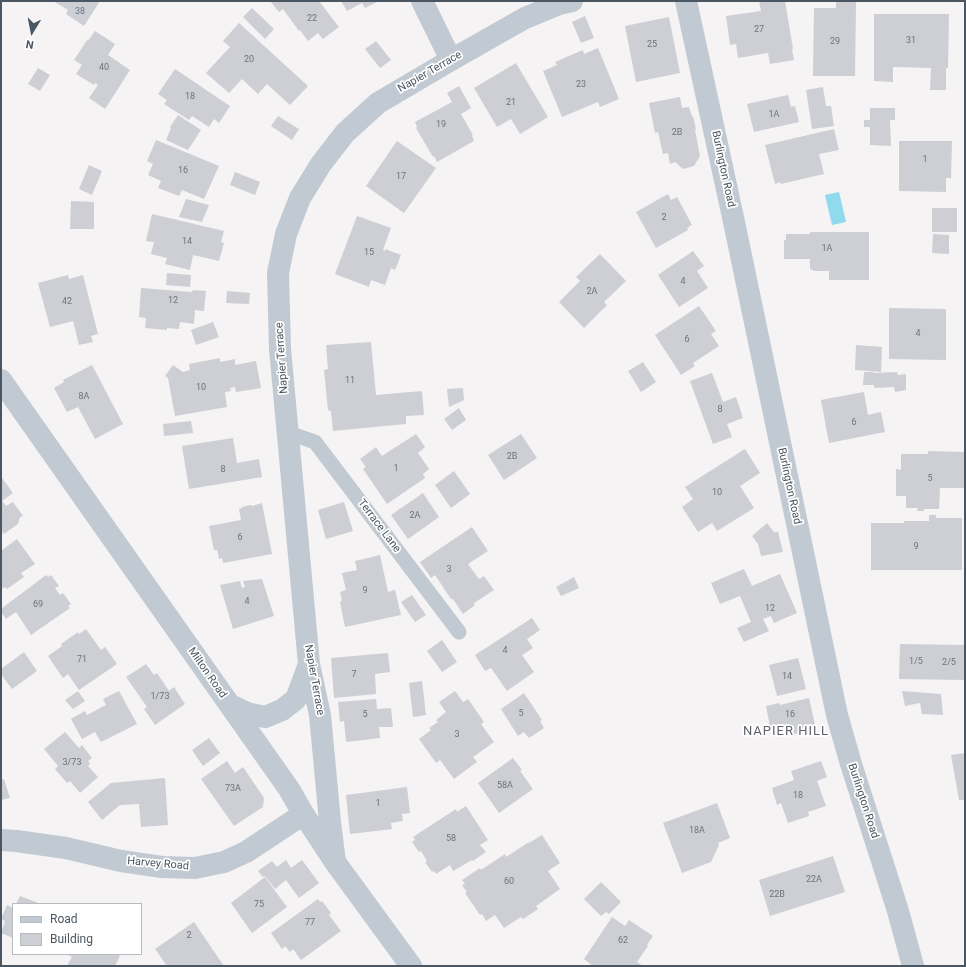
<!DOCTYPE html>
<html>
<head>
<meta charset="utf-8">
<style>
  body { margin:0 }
  #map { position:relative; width:966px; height:967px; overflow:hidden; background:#f5f3f3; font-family:Roboto,sans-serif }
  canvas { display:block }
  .frame { position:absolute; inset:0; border:2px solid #4a5661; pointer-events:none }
  .legend { position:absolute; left:12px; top:903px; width:130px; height:52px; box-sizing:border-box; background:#fff; border:1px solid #b7bbc0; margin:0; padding:5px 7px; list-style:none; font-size:12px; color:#4a5661 }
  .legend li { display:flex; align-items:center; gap:8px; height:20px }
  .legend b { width:20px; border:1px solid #b7bbc0 }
  .north { position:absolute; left:12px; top:12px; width:40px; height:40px; -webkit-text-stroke:3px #fff; paint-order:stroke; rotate:190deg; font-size:11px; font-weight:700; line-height:16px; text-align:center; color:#4a5661 }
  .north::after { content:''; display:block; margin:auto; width:14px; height:18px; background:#4a5661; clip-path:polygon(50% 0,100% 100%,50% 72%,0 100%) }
</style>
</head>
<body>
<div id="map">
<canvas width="966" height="967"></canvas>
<div class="frame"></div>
<ul class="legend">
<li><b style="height:5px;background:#c1cad2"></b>Road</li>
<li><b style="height:11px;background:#cdcfd5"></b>Building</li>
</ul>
<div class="north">N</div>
</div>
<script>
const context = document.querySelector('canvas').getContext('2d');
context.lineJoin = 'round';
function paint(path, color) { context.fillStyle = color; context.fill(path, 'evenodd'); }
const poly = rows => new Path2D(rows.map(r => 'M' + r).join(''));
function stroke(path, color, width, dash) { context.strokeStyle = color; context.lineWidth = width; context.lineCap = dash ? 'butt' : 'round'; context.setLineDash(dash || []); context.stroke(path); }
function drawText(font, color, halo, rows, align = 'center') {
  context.font = font + ' Roboto,sans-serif'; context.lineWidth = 3.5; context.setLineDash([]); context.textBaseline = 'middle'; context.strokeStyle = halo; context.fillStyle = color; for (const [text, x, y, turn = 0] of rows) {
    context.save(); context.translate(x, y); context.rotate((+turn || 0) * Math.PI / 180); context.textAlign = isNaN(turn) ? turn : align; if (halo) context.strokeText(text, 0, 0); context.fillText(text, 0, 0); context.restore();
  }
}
const water = poly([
  [839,192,846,222,832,225,825,195]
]);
const building = poly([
  [53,1,100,1,84,26,66,14,68,10],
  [270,1,319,1,339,27,323,39,318,33,308,41,300,30,299,31,283,9,279,12],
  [341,1,379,1,365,8,362,3,347,11],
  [759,1,785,1,793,49,792,49,794,60,770,64,768,53,738,58,736,44,730,45,726,16,761,11],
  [836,2,856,2,855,76,813,76,814,8,836,8],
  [252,8,274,29,265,39,243,17],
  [874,14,949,14,948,68,946,68,946,90,930,90,931,68,893,67,893,82,874,81],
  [585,16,594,38,581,43,572,22],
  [669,17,680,73,636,82,625,26],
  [239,23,308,86,290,105,267,84,258,94,242,79,229,93,206,73,230,47,223,41],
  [95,31,115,44,108,55,130,70,105,109,89,98,98,85,95,83,94,85,76,74,82,65,74,60,87,40,88,41],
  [376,41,391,60,380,68,365,49],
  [598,48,619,99,600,107,598,102,562,117,543,71,557,65,555,62,583,50,584,54],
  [516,63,548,117,520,134,511,119,497,127,474,88],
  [38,68,50,75,40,91,28,84],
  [175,69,230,106,219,123,214,119,209,127,192,116,189,120,164,104,167,100,158,94],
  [459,86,471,108,461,114,473,135,472,135,474,141,437,162,434,156,433,157,416,128,417,127,415,122,452,102,447,93],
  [823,87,826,106,831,106,834,126,812,129,806,90],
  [788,95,791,107,795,106,799,122,754,132,747,104],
  [680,97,682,108,689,107,692,117,693,116,696,129,695,130,700,156,694,166,683,169,675,162,670,164,668,153,663,154,658,132,655,133,649,103],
  [870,108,895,108,895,120,890,120,891,146,870,145,870,127,864,127,864,120,870,120],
  [178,115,201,130,188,150,166,140,171,128,170,127],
  [278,116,299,129,292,140,271,126],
  [834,129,839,150,819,154,824,174,781,184,780,182,775,184,765,145],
  [156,140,219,166,204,199,182,190,179,196,158,188,161,181,148,175,153,164,147,161],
  [397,141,436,168,404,213,366,186],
  [899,141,952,141,951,178,946,178,946,192,899,191],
  [89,165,102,171,92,195,79,189],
  [235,172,260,182,255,195,230,185],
  [668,194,671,200,677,197,692,225,687,228,688,230,656,248,636,212],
  [186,199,209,205,202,222,179,217],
  [71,201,94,202,94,229,70,229],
  [932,208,957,208,957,232,932,232],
  [152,214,224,231,221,242,224,243,219,261,193,255,190,270,165,264,167,258,151,254,154,242,146,241],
  [357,216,391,228,383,250,385,251,385,249,401,255,395,270,391,268,385,285,371,280,369,287,335,274],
  [810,232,869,232,869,280,829,280,829,271,813,271,813,270,810,269,810,259,784,259,784,240,786,240,786,234,810,234],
  [933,234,949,235,949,254,932,253],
  [693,251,704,266,697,271,708,288,679,307,658,275],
  [600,254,626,281,604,302,607,305,584,328,559,302,580,281,576,277],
  [167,273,191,275,190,287,166,285],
  [68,275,69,279,83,275,98,334,91,336,93,342,79,345,73,321,50,327,38,283],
  [141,288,192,292,193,290,206,291,204,311,195,310,194,324,180,322,179,329,167,328,167,330,145,328,146,318,139,317],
  [227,291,250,293,249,304,226,303],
  [699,306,716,331,711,334,719,346,693,363,695,366,681,375,655,335],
  [889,308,946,309,946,360,889,359],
  [213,322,219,337,196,345,191,330],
  [371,342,376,395,422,391,424,415,406,416,406,424,333,431,331,411,328,410,324,370,328,369,326,345],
  [856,345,882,347,881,372,855,370],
  [220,358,220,362,235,359,235,365,256,361,261,388,236,392,235,387,230,388,231,391,225,392,227,407,175,416,168,378,165,376,173,365,183,372,190,370,189,364],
  [643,362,656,382,641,392,628,371],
  [92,365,123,424,95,439,78,407,67,412,54,388,64,382,63,380],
  [864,372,873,372,873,373,897,372,898,375,906,374,906,390,895,392,894,387,874,388,874,385,863,385],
  [712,373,723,402,736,397,743,418,727,424,732,437,713,444,690,381],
  [463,388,464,400,449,407,447,389],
  [864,392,868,415,881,412,885,432,829,443,821,400],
  [459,408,466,420,452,430,444,419],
  [191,421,193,433,164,436,163,424],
  [416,434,425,447,418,453,429,469,423,474,425,478,387,504,363,469,366,467,360,459,376,447,382,456],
  [521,434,537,458,504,480,488,455],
  [233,438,237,463,259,459,262,477,189,489,182,446],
  [745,449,760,473,740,486,754,508,717,531,712,523,698,532,682,507,693,499,685,487],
  [928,451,964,452,964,488,940,488,939,509,924,509,924,511,917,511,918,508,906,508,906,496,896,496,896,469,901,470,901,454,928,454],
  [454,471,470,494,451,508,435,485],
  [2,478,13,493,2,501,6,506,13,502,23,516,20,517,18,524,4,534,1,530,1,479],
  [423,493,439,517,408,539,391,515],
  [344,502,353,531,326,539,318,510],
  [262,503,272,554,223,563,222,558,219,559,217,550,214,550,209,526,241,520,239,509,242,508,242,507,251,505,252,506],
  [929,515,936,515,936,518,962,518,962,570,871,570,871,523,904,523,904,521,929,521],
  [767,523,774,532,778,532,783,552,761,556,758,544,752,536],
  [472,527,488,551,468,564,479,579,484,576,494,590,474,603,475,605,463,614,453,599,451,599,435,575,431,578,420,562],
  [17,539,35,564,21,573,24,577,7,589,5,587,1,589,1,551],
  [380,555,388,592,395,590,401,615,345,627,340,602,342,601,340,592,346,590,342,573,357,570,355,561],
  [744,569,752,586,780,574,797,613,774,623,771,616,763,619,769,631,744,642,737,628,751,622,740,596,720,604,711,583],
  [46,575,48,577,51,575,59,586,55,588,60,595,63,593,71,604,68,606,70,608,31,635,16,612,6,619,1,612,1,609],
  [574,577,579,588,561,596,556,587],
  [262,579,274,616,233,629,220,585,240,581,242,588,245,587,243,581],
  [412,595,426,615,415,622,401,602],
  [532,618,540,630,527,639,533,648,522,655,534,672,507,691,491,668,485,671,475,655],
  [86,629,101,650,105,647,117,664,79,690,68,674,63,678,48,656,62,646,61,644,78,632,79,634],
  [442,640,457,662,442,672,427,651],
  [900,644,965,645,965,680,899,679],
  [24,652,37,671,12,689,1,674,1,669],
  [388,653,390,672,375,674,376,694,334,698,331,658],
  [798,658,806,689,777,696,769,665],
  [146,664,154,675,157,673,169,691,174,687,185,704,155,725,144,709,147,707,126,677],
  [422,681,426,715,413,717,409,683],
  [78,691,85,701,73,709,65,700],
  [119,691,137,724,101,742,95,732,82,739,71,719,85,711,87,715,106,705,103,699],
  [455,691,463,702,468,699,484,722,481,724,494,742,473,757,477,762,454,779,440,760,436,763,419,739,431,730,429,728,438,722,436,720,446,712,439,702],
  [902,691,941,694,943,715,922,714,920,703,905,706],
  [524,693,542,720,540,721,544,728,529,738,524,732,518,736,501,709],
  [809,698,816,729,786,736,784,724,770,727,766,706,779,703,780,705],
  [376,699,377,709,391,708,393,727,379,727,380,738,346,742,344,721,340,722,338,702],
  [65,732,79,748,82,745,92,758,88,761,90,764,88,766,98,777,80,793,70,781,67,783,55,769,58,766,44,749],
  [209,738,220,753,203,766,192,750],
  [965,753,965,800,959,800,951,755],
  [513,758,522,770,520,771,533,789,499,813,478,783],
  [227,761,235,773,243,767,264,798,263,807,234,826,201,779],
  [821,761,827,777,817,781,826,806,808,812,809,816,788,823,781,803,777,805,772,788,794,780,791,771],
  [165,778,168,825,141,827,139,804,120,805,102,820,88,802,111,783],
  [4,779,10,798,1,800,1,780],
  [407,787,410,813,402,814,403,821,391,823,392,829,350,834,346,795],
  [717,803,730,838,718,843,719,845,711,862,682,873,663,823],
  [466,806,488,840,480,845,486,852,473,861,472,860,453,871,450,865,436,874,434,871,432,872,425,862,427,861,421,851,419,852,412,842,415,840,413,837,456,809,457,812],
  [542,835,560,863,548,871,560,889,536,906,538,909,523,919,521,917,504,928,495,915,486,921,482,914,480,915,465,893,467,892,462,885,465,884,462,880,480,868,481,870,505,854,506,857,529,842,529,843],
  [833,856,845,892,770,916,759,880],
  [286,860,291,868,302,860,319,883,299,898,286,880,275,889,265,876,263,877,258,871,272,861,277,867],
  [265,877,287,907,252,933,231,903],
  [601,882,621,902,609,914,606,912,601,916,584,899],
  [20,896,41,904,16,904],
  [318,899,320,902,322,901,331,913,329,915,341,931,301,960,293,949,290,952,285,946,282,949,271,933],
  [7,905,13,908,13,938,1,933,5,921,1,919],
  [612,917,625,926,629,920,653,936,647,945,648,946,637,962,643,966,593,966,584,959],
  [194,922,224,966,167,966,155,949],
  [66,954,117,954,120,956,115,966,67,966,72,957]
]);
const service = poly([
  [289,433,315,442,459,632]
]);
const minor = poly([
  [422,1,451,60],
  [686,1,734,222,837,715,851,764,898,911,913,966],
  [1,840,16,841,66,848,121,861,162,867,195,868,224,862,246,852,293,821,304,815]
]);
const tertiary = poly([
  [1,380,289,789,304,815,335,862,411,966],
  [230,705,247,713,265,717,282,710,296,699,309,664],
  [335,862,330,822,320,715,309,664,280,349,278,273,286,234,300,198,321,164,345,133,378,103,451,60,525,18,559,4,572,1]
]);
const numberNames = [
  ["38",80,12],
  ["22",312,19],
  ["27",759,30],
  ["31",911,41],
  ["29",835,42],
  ["25",652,45],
  ["20",249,60],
  ["40",104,68],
  ["23",581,85],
  ["18",190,97],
  ["21",511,103],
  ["1A",774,115],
  ["19",441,125],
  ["2B",677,133],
  ["1",925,160],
  ["16",183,171],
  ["17",401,177],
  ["2",664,218],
  ["14",187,242],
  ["1A",827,249],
  ["15",369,253],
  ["4",683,282],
  ["2A",592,292],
  ["12",173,301],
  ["42",67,302],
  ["4",918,334],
  ["6",687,340],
  ["11",350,381],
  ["10",201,388],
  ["8A",84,397],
  ["8",720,410],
  ["6",854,423],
  ["2B",512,457],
  ["1",396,469],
  ["8",223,470],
  ["5",930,479],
  ["10",717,493],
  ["2A",415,516],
  ["6",240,538],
  ["9",916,547],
  ["3",449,570],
  ["9",365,591],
  ["4",247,602],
  ["69",38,605],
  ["12",770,609],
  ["4",505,651],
  ["71",82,660],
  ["1/5",916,662],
  ["2/5",949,663],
  ["7",354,675],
  ["14",787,677],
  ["1/73",160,697],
  ["5",521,714],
  ["5",365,715],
  ["16",790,715],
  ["3",457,735],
  ["3/73",72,763],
  ["58A",505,786],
  ["73A",233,789],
  ["18",798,796],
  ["1",378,804],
  ["18A",697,831],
  ["58",451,839],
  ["22A",814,880],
  ["60",509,882],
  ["22B",777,895],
  ["75",259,905],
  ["77",310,923],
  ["2",189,936],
  ["62",623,941]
];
const streetNames = [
  ["Napier Terrace",430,72,-30],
  ["Burlington Road",723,169,78],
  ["Napier Terrace",282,358,-94],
  ["Burlington Road",789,486,78],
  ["Terrace Lane",379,526,53],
  ["Milton Road",207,673,55],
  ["Napier Terrace",314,680,80],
  ["Burlington Road",863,801,72],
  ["Harvey Road",158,864,5]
];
const quarterNames = [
  ["NAPIER HILL",786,732]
];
paint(water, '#90daee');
paint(building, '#cdcfd5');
stroke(service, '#c1cad2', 15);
stroke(minor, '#c1cad2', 22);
stroke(tertiary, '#c1cad2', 22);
drawText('9px', '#6b747e', null, numberNames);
drawText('11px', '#4a5661', '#fff', streetNames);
context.letterSpacing = '1px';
drawText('13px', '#5f6368', '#fff', quarterNames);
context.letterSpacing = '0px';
</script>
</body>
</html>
